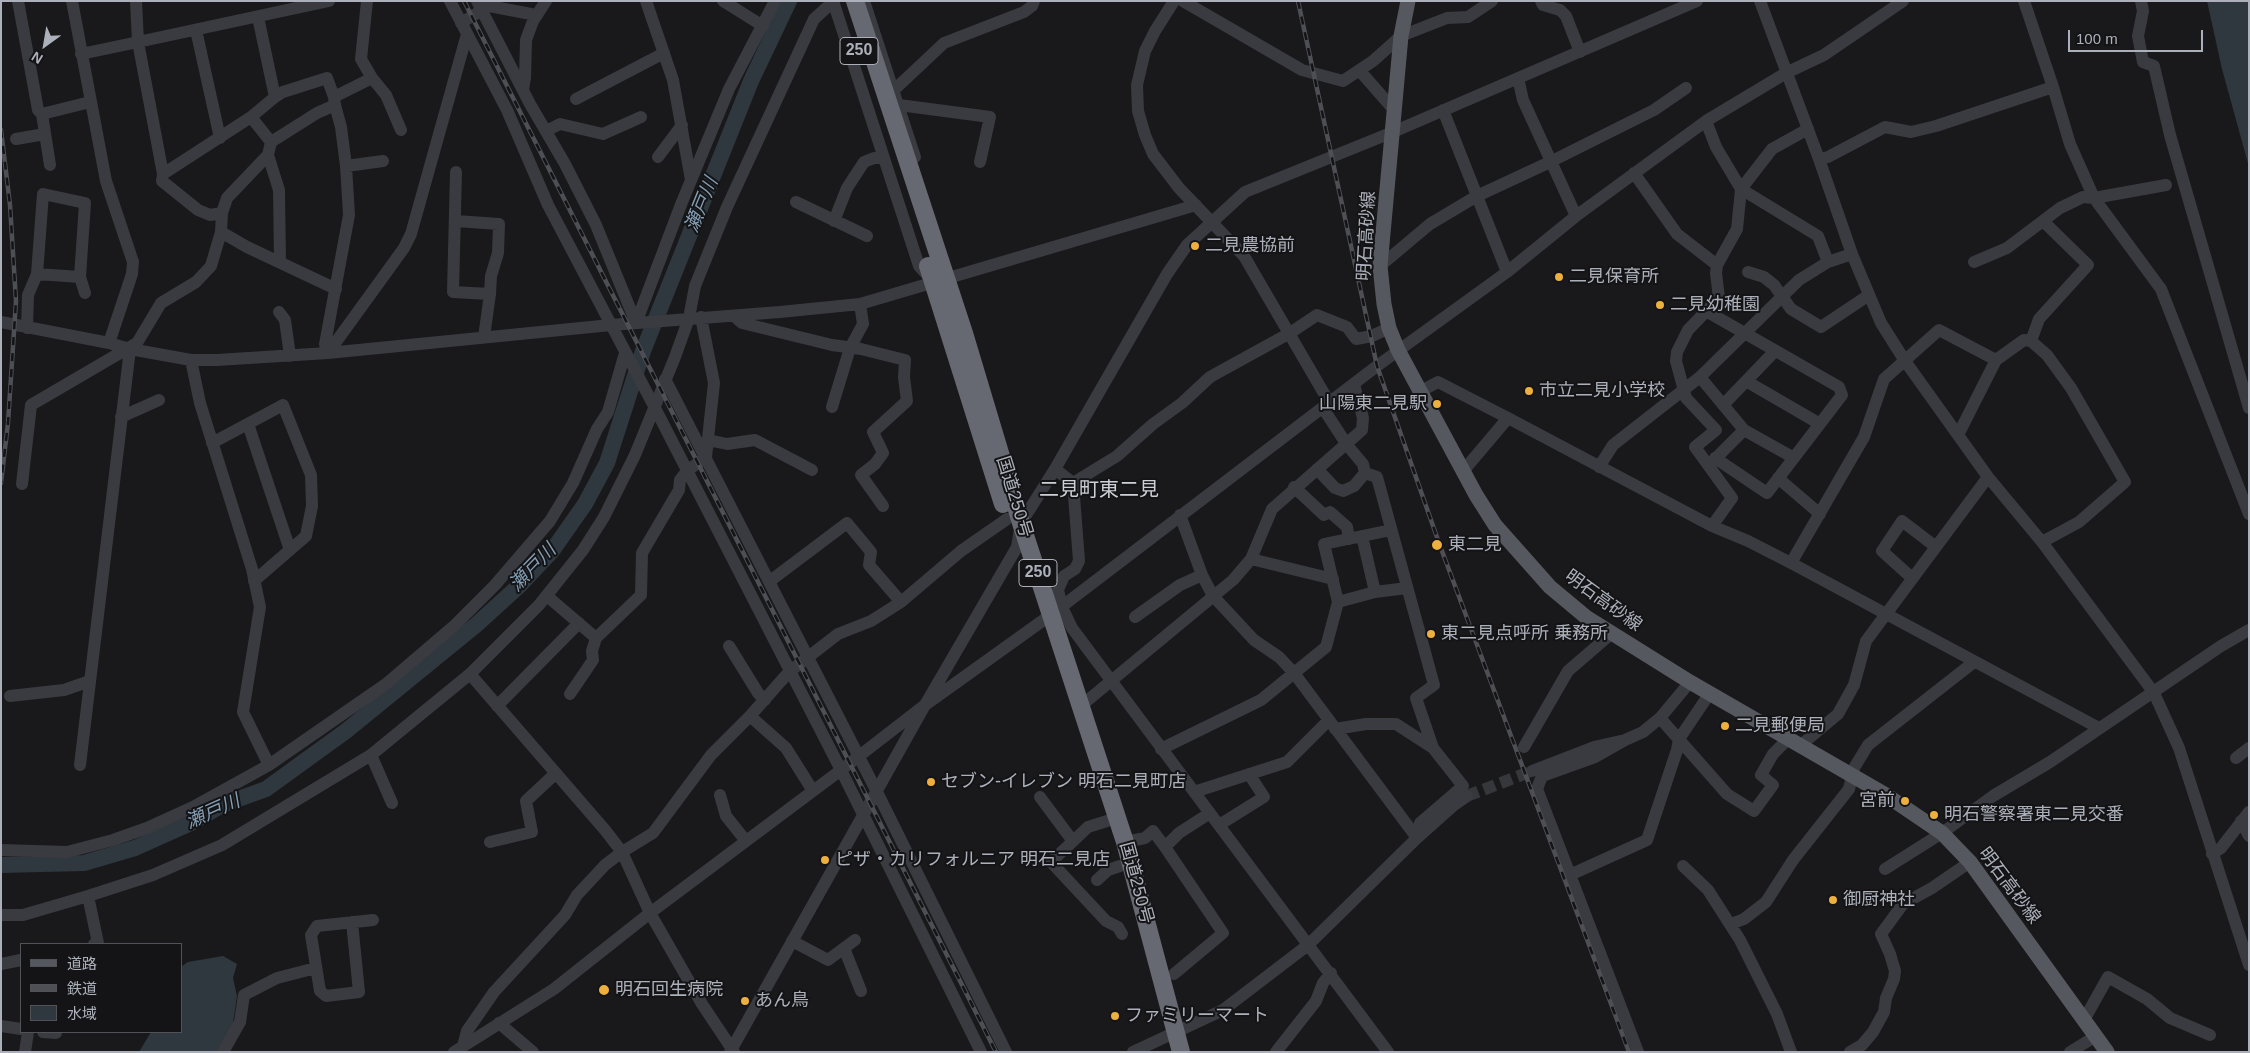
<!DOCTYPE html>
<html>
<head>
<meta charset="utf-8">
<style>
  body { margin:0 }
  #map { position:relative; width:2250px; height:1053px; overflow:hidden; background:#19191b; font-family:Helvetica,"Noto Sans JP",sans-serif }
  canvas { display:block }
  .frame { position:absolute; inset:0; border:2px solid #acb0ba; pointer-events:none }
  .legend { position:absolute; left:20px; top:943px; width:162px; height:90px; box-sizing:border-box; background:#141416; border:1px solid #515258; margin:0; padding:6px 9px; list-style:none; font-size:15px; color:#acb0ba }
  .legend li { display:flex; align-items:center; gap:10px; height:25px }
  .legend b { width:25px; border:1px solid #515258 }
  .north { position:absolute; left:20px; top:20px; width:50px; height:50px; -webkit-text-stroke:4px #141416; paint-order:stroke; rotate:212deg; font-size:14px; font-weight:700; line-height:20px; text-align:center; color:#acb0ba }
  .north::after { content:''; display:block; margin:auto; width:18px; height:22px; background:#acb0ba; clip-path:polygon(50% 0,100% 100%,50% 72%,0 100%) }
  .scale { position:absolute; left:2068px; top:30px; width:135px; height:22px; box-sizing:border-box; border:2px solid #acb0ba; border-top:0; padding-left:6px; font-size:15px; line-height:18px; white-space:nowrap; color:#acb0ba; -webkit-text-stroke:4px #141416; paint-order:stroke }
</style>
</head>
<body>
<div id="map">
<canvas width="2250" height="1053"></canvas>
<div class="frame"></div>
<ul class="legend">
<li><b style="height:6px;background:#56585f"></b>道路</li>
<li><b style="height:6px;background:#4d4f55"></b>鉄道</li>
<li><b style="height:14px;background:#2f383f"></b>水域</li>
</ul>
<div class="north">N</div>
<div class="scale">100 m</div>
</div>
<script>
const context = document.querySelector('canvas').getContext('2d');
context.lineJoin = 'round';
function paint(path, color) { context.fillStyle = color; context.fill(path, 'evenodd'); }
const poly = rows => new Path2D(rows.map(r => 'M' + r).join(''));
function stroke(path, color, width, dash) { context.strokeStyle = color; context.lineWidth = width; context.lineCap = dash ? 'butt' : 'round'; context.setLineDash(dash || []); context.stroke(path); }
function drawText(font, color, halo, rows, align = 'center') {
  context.font = font + ' Helvetica,"Noto Sans JP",sans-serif'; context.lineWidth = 4; context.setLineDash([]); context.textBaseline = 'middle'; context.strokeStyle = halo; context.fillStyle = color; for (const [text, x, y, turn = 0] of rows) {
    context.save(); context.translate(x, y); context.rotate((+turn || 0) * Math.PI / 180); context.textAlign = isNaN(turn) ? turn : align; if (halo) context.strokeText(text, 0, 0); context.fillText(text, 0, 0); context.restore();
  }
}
const water = poly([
  [2207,1,2249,1,2249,167,2222,69],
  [223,956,237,964,233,978,237,996,233,1023,217,1052,139,1052,151,1032,181,1032,182,966,188,962]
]);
const river = poly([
  [1,865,84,863,135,848,191,823,222,805,266,789,346,731,476,625,520,585,552,551,585,504,607,463,643,351,751,81,789,1]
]);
const minorTunnel = poly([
  [1467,796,1532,771]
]);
const minor = poly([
  [18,1,38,110,42,114,90,102],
  [72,1,106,181,133,262,132,274,109,343],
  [136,1,138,42,329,1],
  [450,1,507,110,548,205,655,408,841,770,981,1052],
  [477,1,530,104,565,164,596,225,636,323],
  [646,1,673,80,691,180],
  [723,1,763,26],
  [833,1,919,266,930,278],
  [864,1,915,157],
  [1174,1,1155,31,1145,51,1137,85,1138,111,1145,135,1153,154,1179,188,1244,256,1329,402],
  [1183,1,1302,70,1343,81,1373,61,1401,36,1447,18,1468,17,1492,1],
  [1541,1,1543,5,1560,10,1566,16,1580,52],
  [1760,1,1819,159,1852,254,1881,323,1905,361,1988,477,2042,542,2154,693,2179,748,2249,965],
  [2024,1,2053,87,2070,144,2094,198,2161,289,2249,514],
  [2141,1,2143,11,2138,36,2143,62,2154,66,2170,135,2249,408],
  [479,4,536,15],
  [461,23,482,10],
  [196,30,220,138],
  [81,54,138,42,163,174,162,181,198,210,210,215,222,213],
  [1360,71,1395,111],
  [372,78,386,95,401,130],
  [1518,78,1523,100,1576,216],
  [523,90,525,78,526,40,533,21,546,1],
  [894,90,944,43,1024,12,1032,6,1034,1],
  [275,97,283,92,327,78,334,97],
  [576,99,664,53],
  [335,105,341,127,346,166],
  [899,105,990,117,980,162],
  [1443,110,1507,272],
  [42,114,50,165],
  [251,117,271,142],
  [1706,121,1716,147,1741,189,1818,236,1828,262,1852,254],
  [546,131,560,124,603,134,641,117],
  [16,139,45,134],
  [268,155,279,190,280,262],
  [658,157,682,125],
  [1819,159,1828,157,1885,127,1911,132,1936,126,2053,87],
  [456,172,453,292,490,294],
  [1634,173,1677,234,1717,265],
  [163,174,251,117,275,97,258,17],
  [796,202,867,236],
  [456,221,499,224,498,253,491,276,490,294,484,337],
  [834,221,847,188,864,162,874,158,884,158],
  [221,232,247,247,336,289],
  [1974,262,2007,248,2060,208,2083,197,2094,198,2166,185],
  [1380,266,1430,224,1477,196,1550,162,1654,110,1686,88],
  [1748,272,1764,277,1774,285,1791,309,1821,327,1869,295],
  [37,274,80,277],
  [1706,311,1839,387,1842,395,1767,493,1715,458],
  [279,312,285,320,290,356],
  [734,316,742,323,832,345,861,349,905,360,904,377,907,401,873,432,883,453,875,464,861,475,883,506],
  [1,322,109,343,130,349,191,360,217,360,328,353,611,325,780,312,860,304,1196,205],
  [636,323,682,202,729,89,775,1],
  [27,328,28,295,37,274,43,194,85,203,80,277,85,293],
  [2031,341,2039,319,2088,265,2043,221],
  [328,353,404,248,411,234,467,34],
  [328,353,325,344,349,215,346,166,383,161],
  [191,360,200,403,252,569,260,607,243,712,269,765],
  [1700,377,1744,430,1794,458],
  [665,379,876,790,1006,1052],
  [1746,381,1820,424],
  [1421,391,1438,382,1508,418,1712,526,1748,541,1791,563,2099,728],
  [1723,405,1775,351],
  [832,407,850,348,863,324,860,304],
  [1323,408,1347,445,1363,464,1365,473],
  [121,417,159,400],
  [248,424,290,550],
  [1958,435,1996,360,2024,340,2031,341,2047,355,2071,388,2125,482,2079,522,2042,542],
  [708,440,727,444,755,440,812,470],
  [212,443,283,405,311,475,312,506,306,536,254,581],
  [1710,464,1744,430],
  [1599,467,1613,445,1700,377,1799,280,1828,262],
  [1055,469,1073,483,1079,561,1075,569,1064,576,1058,590,1062,607,1072,628,1388,1052],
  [1317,469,1335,488,1343,491,1354,486,1365,473],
  [1464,470,1508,418],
  [1778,478,1820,514],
  [1073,483,1117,456,1153,424,1182,403,1210,377,1290,333,1317,315,1347,327,1356,339,1372,336,1389,328],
  [22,484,31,405,137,343,161,303,196,282,211,266,221,232,222,213,227,198,268,155,271,142,317,113,335,105,334,97,372,78,361,59,367,1],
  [1294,487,1324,515,1330,512,1347,527,1349,539],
  [1180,515,1202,575,1213,596,1254,640,1279,657,1294,673,1329,720],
  [1712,526,1732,498,1695,447,1716,430,1686,398,1676,361,1677,352,1688,330,1719,298,1716,273,1717,265,1737,229,1741,189,1772,149,1808,129],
  [1362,536,1375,592],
  [1251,559,1333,579],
  [1791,563,1864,437,1884,379,1939,330,1996,360],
  [1912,578,1882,551,1902,521,1936,547],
  [770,581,847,523,871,552,869,565,901,602],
  [547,596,596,638,641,595,642,553,679,490,680,480,687,471,706,457,714,383,701,317],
  [1338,602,1324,544,1391,530],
  [1135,617,1180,585,1202,575],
  [729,646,758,693,765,700],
  [470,674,605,830,622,852,650,913,702,1004,734,1052],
  [570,694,593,660,592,651,596,638],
  [10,696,64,690,90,681],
  [1082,705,1233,580,1251,559,1272,509,1362,430,1363,418,1354,384],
  [497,706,579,623],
  [750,716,786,748,813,791],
  [1660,718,1727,794,1754,811,1773,785,1761,775,1773,754,1789,738],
  [1335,729,1366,724,1396,724,1433,748],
  [1625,740,1595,757,1542,776,1537,789,1638,1052],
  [1801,745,1838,714,1854,685,1866,641,1988,477],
  [1524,747,1568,671,1612,633],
  [1161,749,1261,700,1326,647,1338,602,1375,592,1407,588],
  [371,755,392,803],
  [2236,758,2249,748],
  [80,765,130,349],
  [1532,771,1594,747,1625,740,1643,732,1660,718,1690,682],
  [1194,792,1287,762,1329,720,1417,838,1454,805,1467,796],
  [720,795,726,816,746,841],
  [1040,797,1072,840],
  [1107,821,1088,827,1051,862,1106,921,1118,927,1122,934],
  [2241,821,2249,836],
  [1219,825,1264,797,1249,774],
  [490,842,532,832,526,801,556,773],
  [1125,842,1145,838,1153,831,1165,847],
  [1,850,67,852,113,840,147,828,193,807,269,765,386,684,455,625,495,585,550,521,573,483,597,429,608,412,625,353],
  [2212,854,2221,848,2249,812],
  [1683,866,1708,890,1740,940,1777,1014,1791,1052],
  [1885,869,1942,833,1993,796,2050,762,2221,646,2249,630],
  [1572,874,1647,840,1677,750,1679,739,1710,693],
  [1097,880,1108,870,1120,866],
  [88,896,98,943,94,944],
  [1,915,23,915,88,896,153,875,222,845,371,755,470,674,539,605,583,550,604,517,635,455,675,357,689,318,695,286,727,207,814,19,834,1],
  [352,922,359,992,326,996,320,991,311,935,317,926,373,920],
  [1731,924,1744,919,1766,902,1793,860,1849,789,1854,768,1868,745,1974,662],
  [792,941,828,960,855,940],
  [844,948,861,991],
  [1,964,21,960],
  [1174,974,1223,933,1165,847,1179,833,1210,813],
  [2084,1020,2108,977,2147,999,2170,1018,2210,1035],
  [499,1023,533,1052],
  [1,1026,21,1029],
  [43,1032,56,1033],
  [463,1046,467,1031,494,992,565,915,577,895,605,865,622,852,653,833,711,755,750,716,789,672,838,634,871,621,901,602,961,551,1007,519],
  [25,1052,28,1032],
  [223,1052,240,1022,244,995,277,978,316,968],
  [454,1052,554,989,650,913,841,770,925,705,1052,614,1377,366,1507,272,1576,216,1706,121,1786,73,1824,55,1903,1],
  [730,1052,925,705,1017,547,1021,523,1055,469,1167,274,1187,245,1245,192,1393,132,1697,1],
  [1133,1052,1223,1010,1308,945,1417,838,1420,823,1463,786,1433,748,1416,698,1434,685,1377,477,1365,473],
  [1276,1052,1316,1001,1323,983,1331,973],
  [1850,1052,1862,1045,1873,1032,1884,1012,1886,998,1894,979,1895,971,1890,954,1881,934,1903,904,1932,888,1970,862],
  [2070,1052,2096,1036]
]);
const major = poly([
  [1408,1,1401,36,1380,266,1384,304,1389,328,1398,350,1476,495,1495,525,1550,587,1586,617,1690,682,1886,795,1942,833,1970,862,2107,1052]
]);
const highway = poly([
  [855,1,964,333,1021,523,1125,842,1181,1052],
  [928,266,1003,504]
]);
const rail = poly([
  [464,1,996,1052],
  [1298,1,1377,366,1439,543,1629,1052],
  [1,130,10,205,16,301,8,423,1,483]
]);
const markers = [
  [1195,246,5,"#edb03f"],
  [1559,277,5,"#edb03f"],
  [1660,305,5,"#edb03f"],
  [1529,391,5,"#edb03f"],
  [1437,404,5,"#edb03f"],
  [1437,545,6,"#edb03f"],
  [1431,634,5,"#edb03f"],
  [1725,726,5,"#edb03f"],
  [931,782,5,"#edb03f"],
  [1905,801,5,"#edb03f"],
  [1934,815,5,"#edb03f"],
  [825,860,5,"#edb03f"],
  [1833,900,5,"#edb03f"],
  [604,990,6,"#edb03f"],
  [745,1001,5,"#edb03f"],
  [1115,1016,5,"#edb03f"]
];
const shields = [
  [859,51,38],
  [1038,573,38]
];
const shieldNames = [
  ["250",859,51],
  ["250",1038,573]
];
const streetNames = [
  ["明石高砂線",1367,236,-87],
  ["国道250号",1014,497,73],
  ["明石高砂線",1603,601,36],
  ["国道250号",1136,883,75],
  ["明石高砂線",2009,886,53]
];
const poiNames = [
  ["二見農協前",1205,246],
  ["二見保育所",1569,277],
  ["二見幼稚園",1670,305],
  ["市立二見小学校",1539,391],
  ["山陽東二見駅",1427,404,"right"],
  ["東二見",1448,545],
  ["東二見点呼所 乗務所",1441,634],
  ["二見郵便局",1735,726],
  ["セブン-イレブン 明石二見町店",941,782],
  ["宮前",1895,801,"right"],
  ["明石警察署東二見交番",1944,815],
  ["ピザ・カリフォルニア 明石二見店",835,860],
  ["御厨神社",1843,900],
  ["明石回生病院",615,990],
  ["あん鳥",755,1001],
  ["ファミリーマート",1125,1016]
];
const waterNames = [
  ["瀬戸川",702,205,-68],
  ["瀬戸川",533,568,-46],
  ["瀬戸川",213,812,-24]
];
const quarterNames = [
  ["二見町東二見",1099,490]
];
paint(water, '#2f383f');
stroke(river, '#2f383f', 16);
stroke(minorTunnel, '#36373b', 12, [12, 6]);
stroke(minor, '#3a3b40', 12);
stroke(major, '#56585f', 15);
stroke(highway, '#666971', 18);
stroke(rail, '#4d4f55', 4.5);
stroke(rail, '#141416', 2.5, [8]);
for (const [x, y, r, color] of markers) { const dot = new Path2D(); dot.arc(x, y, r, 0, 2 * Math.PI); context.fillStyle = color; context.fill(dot); stroke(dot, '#141416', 2); }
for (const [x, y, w] of shields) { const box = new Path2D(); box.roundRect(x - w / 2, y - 13.5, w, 27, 4); context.fillStyle = '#141416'; context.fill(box); stroke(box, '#acb0ba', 1); }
drawText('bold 16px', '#acb0ba', null, shieldNames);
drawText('18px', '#acb0ba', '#141416', streetNames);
drawText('18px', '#acb0ba', '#141416', poiNames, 'left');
drawText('italic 19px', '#849eb4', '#141416', waterNames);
drawText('20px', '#cdcfd6', '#141416', quarterNames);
</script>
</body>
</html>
